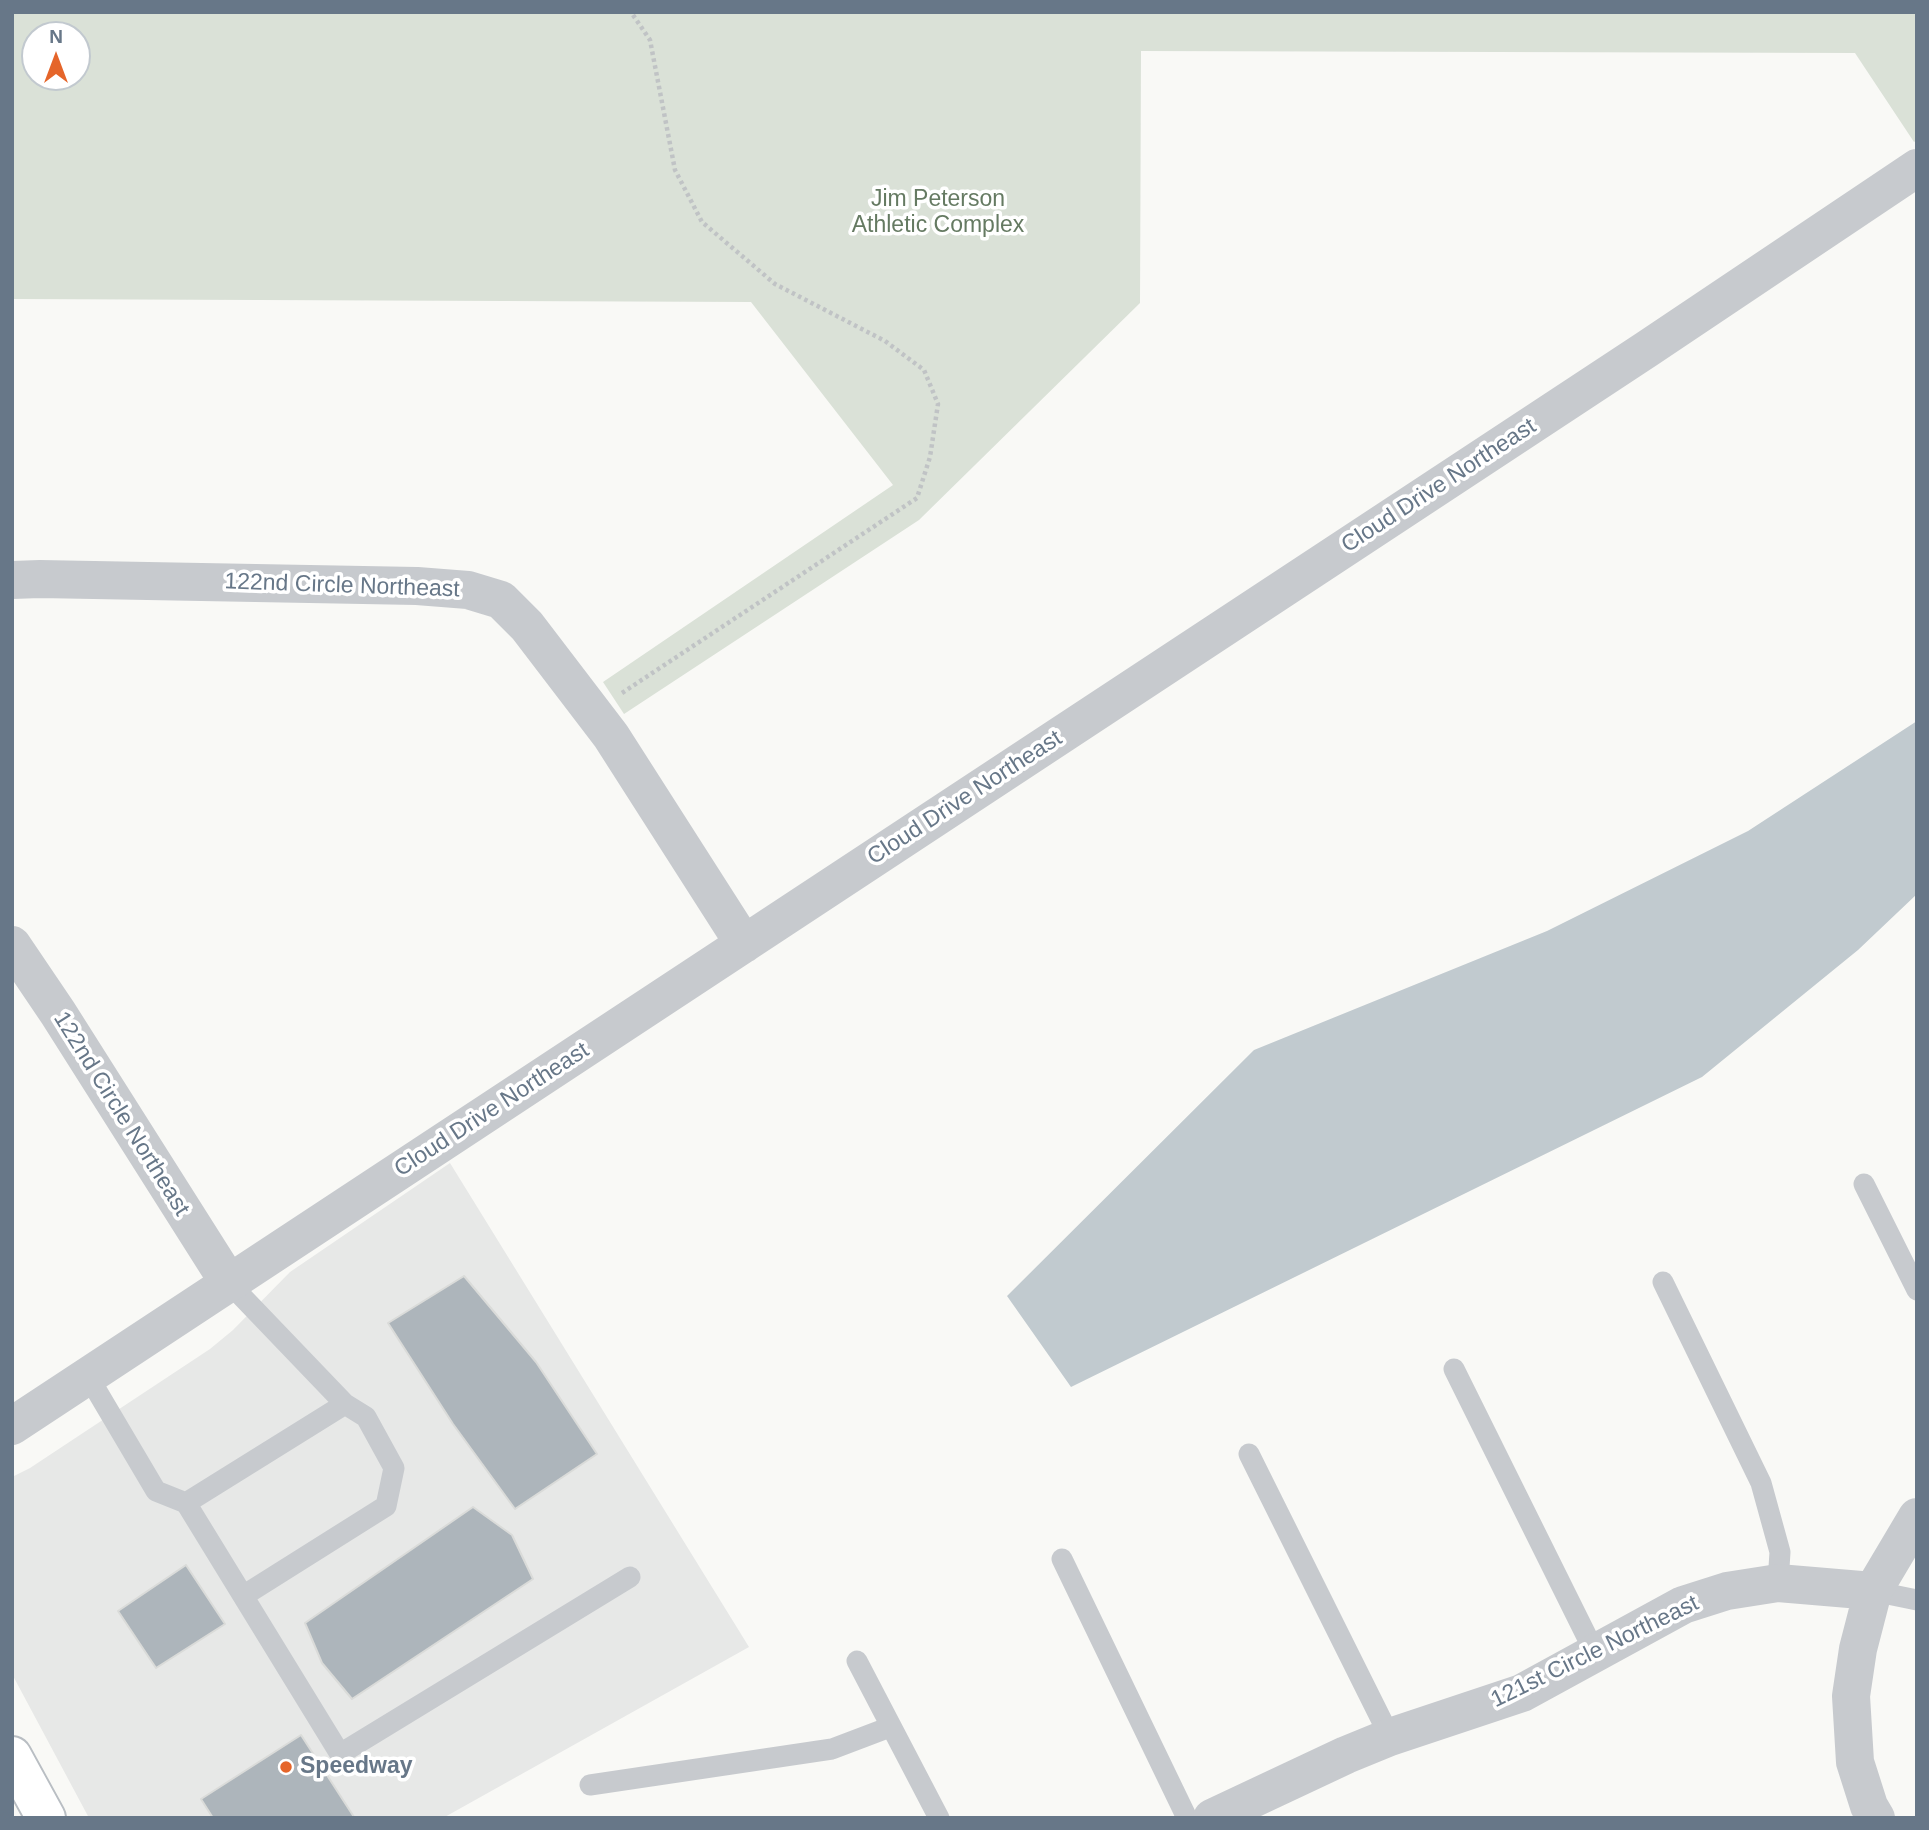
<!DOCTYPE html>
<html>
<head>
<meta charset="utf-8">
<style>
  body { margin:0 }
  #map { position:relative; width:1929px; height:1830px; overflow:hidden; background:#f9f9f6; font-family:Arial,sans-serif }
  canvas { display:block }
  .frame { position:absolute; inset:0; border:14px solid #677788; pointer-events:none }
  .north { position:absolute; left:21px; top:21px; width:70px; height:70px; box-sizing:border-box; background:#fff; border:2px solid #c2c9cf; border-radius:50%; rotate:0deg; font-size:19px; font-weight:700; line-height:28px; text-align:center; color:#677788 }
  .north::after { content:''; display:block; margin:auto; width:24px; height:32px; background:#e5652a; clip-path:polygon(50% 0,100% 100%,50% 72%,0 100%) }
</style>
</head>
<body>
<div id="map">
<canvas width="1929" height="1830"></canvas>
<div class="frame"></div>
<div class="north">N</div>
</div>
<script>
const context = document.querySelector('canvas').getContext('2d');
context.lineJoin = 'round';
function paint(path, color) { context.fillStyle = color; context.fill(path, 'evenodd'); }
const poly = rows => new Path2D(rows.map(r => 'M' + r).join(''));
function stroke(path, color, width, dash) { context.strokeStyle = color; context.lineWidth = width; context.lineCap = dash ? 'butt' : 'round'; context.setLineDash(dash || []); context.stroke(path); }
function drawText(font, color, halo, rows, align = 'center') {
  context.font = font + ' Arial,sans-serif'; context.lineWidth = 7; context.setLineDash([]); context.textBaseline = 'middle'; context.strokeStyle = halo; context.fillStyle = color; for (const [text, x, y, turn = 0] of rows) {
    context.save(); context.translate(x, y); context.rotate((+turn || 0) * Math.PI / 180); context.textAlign = isNaN(turn) ? turn : align; if (halo) context.strokeText(text, 0, 0); context.fillText(text, 0, 0); context.restore();
  }
}
const built = poly([
  [450,1163,749,1647,443,1818,89,1818,12,1674,12,1477,30,1468,210,1349,233,1330,290,1272]
]);
const green = poly([
  [12,12,1917,12,1917,140,1914,142,1855,53,1141,51,1140,303,919,520,624,714,603,682,893,485,751,302,12,299],
  [35,35,77,35,77,77,35,77]
]);
const water = poly([
  [1917,721,1917,894,1858,950,1702,1077,1071,1387,1007,1296,1254,1050,1547,931,1748,831]
]);
const building = poly([
  [464,1276,536,1362,597,1454,515,1509,453,1424,388,1323,464,1276],
  [473,1507,512,1535,533,1579,352,1699,322,1663,305,1623,473,1507],
  [186,1565,225,1624,156,1668,118,1611,186,1565],
  [301,1735,354,1817,213,1818,201,1799,301,1735]
]);
const path = poly([
  [622,693,917,498,930,457,938,404,924,370,885,341,775,284,702,222,675,170,650,40,631,12]
]);
const lane = poly([
  [1864,1184,1917,1290],
  [1663,1282,1761,1483,1780,1552,1778,1583],
  [1454,1369,1595,1653],
  [88,1376,156,1491,186,1503,345,1404,229,1283],
  [1249,1454,1390,1737],
  [186,1503,340,1754,630,1577],
  [1062,1559,1187,1818],
  [1873,1591,1917,1600],
  [243,1596,386,1506,394,1468,366,1417,345,1404],
  [857,1661,939,1818],
  [590,1785,832,1749,890,1727]
]);
const street = poly([
  [12,580,40,579,417,586,468,590,501,600,527,626,611,736,744,944],
  [12,945,58,1013,229,1283],
  [12,1426,1647,349,1917,168],
  [1212,1818,1346,1755,1390,1737,1522,1693,1683,1605,1727,1591,1778,1583,1873,1591],
  [1876,1818,1869,1806,1855,1762,1851,1696,1858,1649,1873,1591,1917,1517]
]);
const secondary = poly([
  [12,1756,46,1818]
]);
const markers = [
  [286,1767,7,"#e5652a"]
];
const parkNames = [
  ["Jim Peterson",938,200],
  ["Athletic Complex",938,226]
];
const streetNames = [
  ["Cloud Drive Northeast",1439,486,-33],
  ["122nd Circle Northeast",342,586,2],
  ["Cloud Drive Northeast",965,798,-33],
  ["Cloud Drive Northeast",492,1110,-33],
  ["122nd Circle Northeast",121,1114,58],
  ["121st Circle Northeast",1595,1652,-26]
];
const poiNames = [
  ["Speedway",300,1767]
];
paint(built, '#e7e8e7');
paint(green, '#dae1d7');
paint(water, '#c1cacf');
paint(building, '#adb5bb');
stroke(building, '#dadbd9', 2);
stroke(secondary, '#b9bec3', 42);
stroke(path, '#c0c3c5', 4.5, [3.5, 3.5]);
stroke(lane, '#c7cace', 21);
stroke(street, '#c7cace', 38);
stroke(secondary, '#fff', 38);
for (const [x, y, r, color] of markers) { const dot = new Path2D(); dot.arc(x, y, r, 0, 2 * Math.PI); context.fillStyle = color; context.fill(dot); stroke(dot, '#fff', 2.5); }
drawText('23px', '#657a62', '#fff', parkNames);
drawText('23px', '#677788', '#fff', streetNames);
drawText('bold 23px', '#677788', '#fff', poiNames, 'left');
</script>
</body>
</html>
